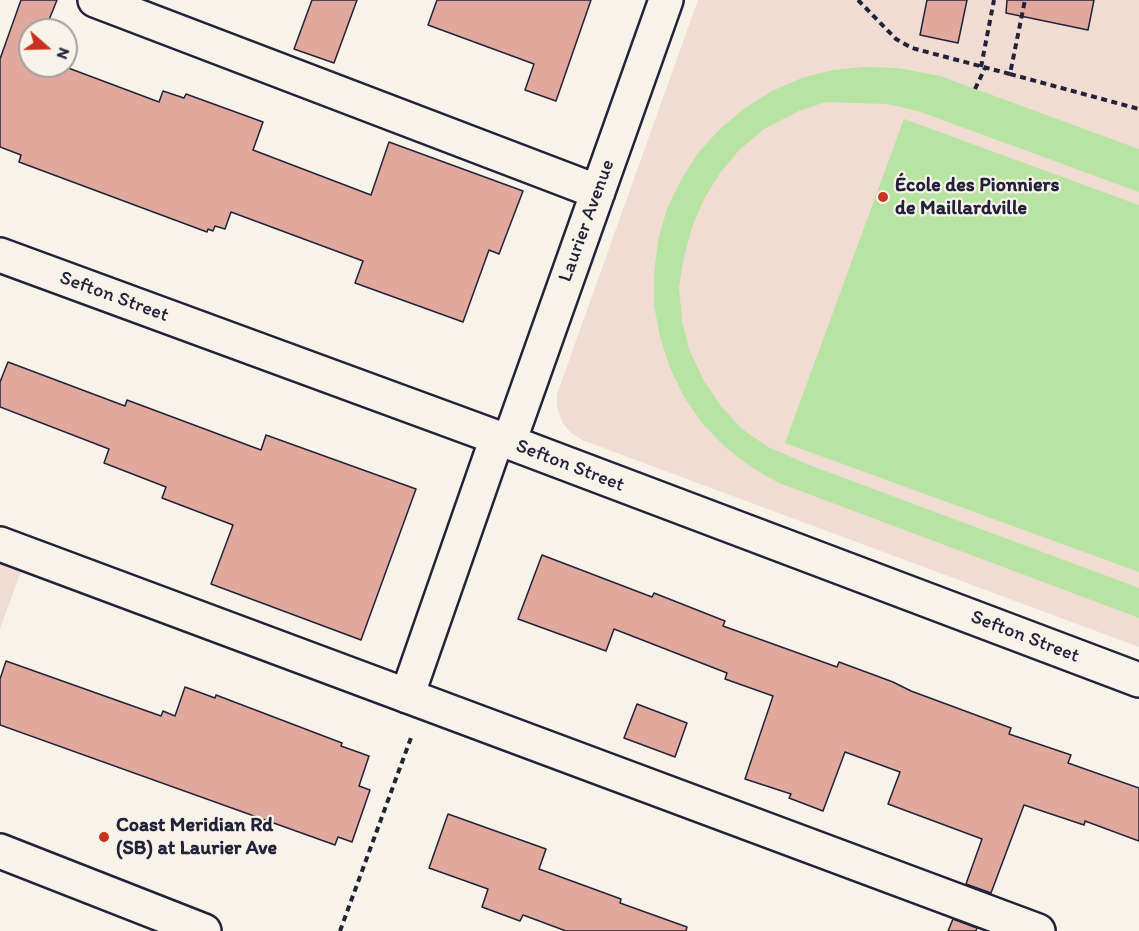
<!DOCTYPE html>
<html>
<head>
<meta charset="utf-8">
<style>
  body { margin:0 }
  #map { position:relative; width:1139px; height:931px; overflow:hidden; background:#f7f3e8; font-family:Itim,sans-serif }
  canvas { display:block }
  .north { position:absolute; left:18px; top:18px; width:60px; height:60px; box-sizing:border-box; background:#f7f3e8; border:2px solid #a29fa3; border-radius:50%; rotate:110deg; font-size:16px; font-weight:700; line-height:24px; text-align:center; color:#22223b }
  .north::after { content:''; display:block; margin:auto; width:21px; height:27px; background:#c8321e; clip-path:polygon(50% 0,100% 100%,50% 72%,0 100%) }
</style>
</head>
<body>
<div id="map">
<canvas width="1139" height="931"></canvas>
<div class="north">N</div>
</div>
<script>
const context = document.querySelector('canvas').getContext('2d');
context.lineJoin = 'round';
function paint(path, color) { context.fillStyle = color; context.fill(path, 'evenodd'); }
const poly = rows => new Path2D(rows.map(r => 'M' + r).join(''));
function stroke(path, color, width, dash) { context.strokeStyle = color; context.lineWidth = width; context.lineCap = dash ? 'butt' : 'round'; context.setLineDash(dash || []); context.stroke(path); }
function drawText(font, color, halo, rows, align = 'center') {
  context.font = font + ' Itim,sans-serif'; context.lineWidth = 4.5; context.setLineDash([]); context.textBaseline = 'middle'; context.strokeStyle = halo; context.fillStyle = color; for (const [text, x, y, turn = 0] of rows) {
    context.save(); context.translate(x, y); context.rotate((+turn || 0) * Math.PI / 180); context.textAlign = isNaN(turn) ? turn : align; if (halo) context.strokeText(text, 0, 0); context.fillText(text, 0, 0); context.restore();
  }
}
const built = poly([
  [698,0,1139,0,1139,647,582,440,570,432,562,422,557,407,557,394],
  [0,559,22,568,0,629]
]);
const green = poly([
  [865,67,898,68,940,76,1139,149,1139,192,918,111,887,104,825,102,799,111,764,129,740,149,720,173,704,199,692,227,684,257,679,287,682,320,689,349,703,379,720,405,742,429,768,447,812,466,1139,588,1139,618,779,483,751,467,725,447,703,424,684,397,670,368,660,337,654,305,654,273,658,240,667,209,681,180,698,153,720,129,745,108,772,91,802,78,833,70],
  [904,119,1139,205,1139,572,785,443]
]);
const building = poly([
  [21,0,57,0,45,30,30,30,30,66,63,66,159,102,163,91,184,98,186,94,263,122,253,150,371,195,389,142,523,191,499,254,489,250,463,322,355,283,363,261,231,212,225,229,215,226,213,231,208,229,207,232,19,162,21,155,0,147,0,59,21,0],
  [312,0,357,0,334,63,294,49,312,0],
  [437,0,591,0,556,101,525,90,534,64,428,25,437,0],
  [927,0,967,0,958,43,920,35,927,0],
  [1007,0,1094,0,1088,30,1006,13,1007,0],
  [8,362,125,406,127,400,261,450,266,435,416,489,361,640,211,584,233,525,162,498,166,487,104,463,109,449,0,407,0,382,8,362],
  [542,555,652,597,654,593,725,621,723,626,837,667,839,662,893,682,911,691,1011,728,1009,734,1071,755,1068,763,1139,788,1139,841,1085,821,1084,825,1024,805,991,893,966,884,982,839,888,804,900,772,845,752,823,811,789,798,791,794,745,779,773,696,725,679,727,673,614,629,606,651,518,619,542,555],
  [6,661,161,716,163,711,175,716,185,687,215,698,216,695,342,743,341,746,369,756,359,786,370,790,352,842,338,837,335,845,0,725,0,679,6,661],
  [637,704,687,723,675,757,624,738,637,704],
  [448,814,546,849,539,869,621,899,620,903,687,927,686,931,566,931,523,915,520,921,482,907,488,889,429,868,448,814],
  [953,919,977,928,976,931,948,931,953,919]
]);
const path = poly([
  [858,0,896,39,912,48,1010,74,1025,0],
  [981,67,994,0],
  [1010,74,1139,109],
  [975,89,985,68],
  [340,931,412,735]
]);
const minor = poly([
  [95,0,598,192],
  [0,255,509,442,1139,680],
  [509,442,666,0],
  [0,544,1038,931],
  [407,696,497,438]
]);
const major = poly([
  [0,851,204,931]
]);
const markers = [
  [883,197,6,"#c8321e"],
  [104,837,6,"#c8321e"]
];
const poiNames = [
  ["École des Pionniers",895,186],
  ["de Maillardville",895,209],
  ["Coast Meridian Rd",116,826],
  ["(SB) at Laurier Ave",116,849]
];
const streetNames = [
  ["Laurier Avenue",587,221,-70],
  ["Sefton Street",114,297,20],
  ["Sefton Street",570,466,21],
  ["Sefton Street",1025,637,21]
];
paint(built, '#f0dcd2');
paint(green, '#b7e4a2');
paint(building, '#e1a89e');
stroke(building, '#22223b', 1.5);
stroke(minor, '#22223b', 38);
stroke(major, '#22223b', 38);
stroke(path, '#22223b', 4, [6, 4.5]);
stroke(minor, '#f7f3e8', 33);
stroke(major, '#f7f3e8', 33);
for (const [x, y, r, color] of markers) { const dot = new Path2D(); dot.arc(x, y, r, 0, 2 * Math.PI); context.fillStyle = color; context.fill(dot); stroke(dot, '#f7f3e8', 2); }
drawText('bold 20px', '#22223b', '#f7f3e8', poiNames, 'left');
drawText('20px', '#22223b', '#f7f3e8', streetNames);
</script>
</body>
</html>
